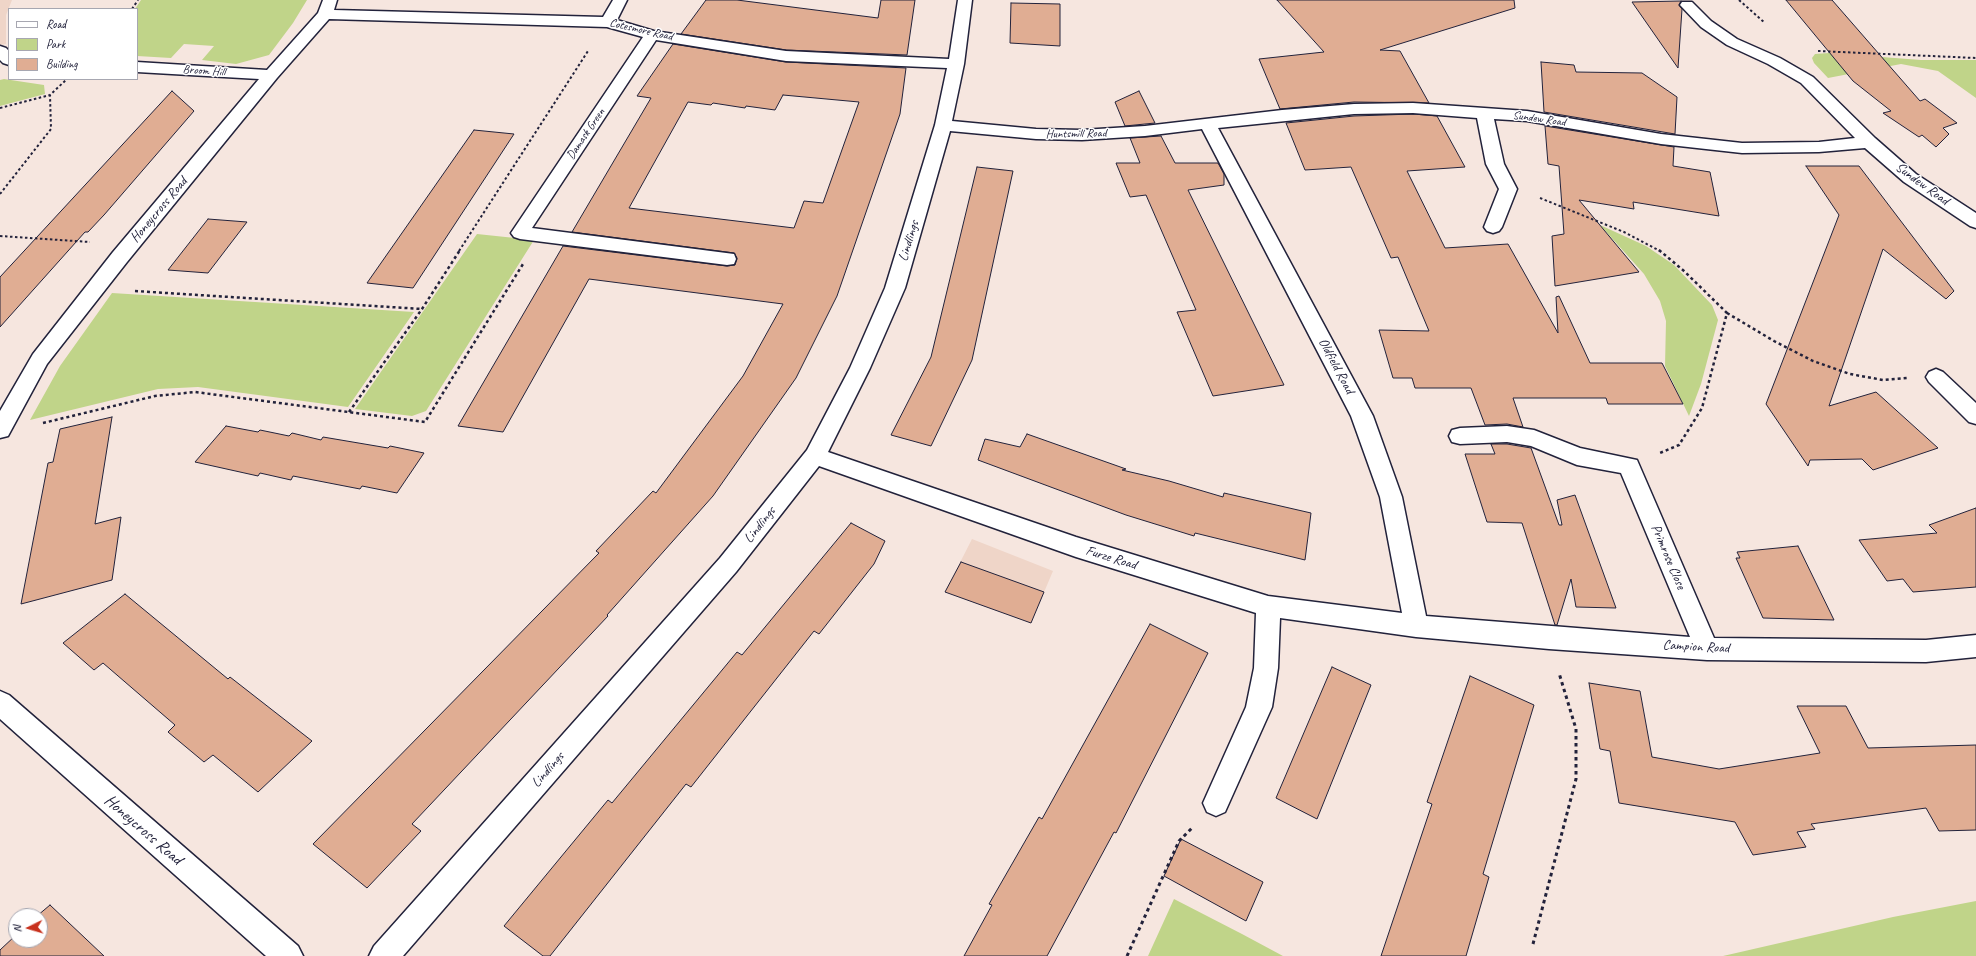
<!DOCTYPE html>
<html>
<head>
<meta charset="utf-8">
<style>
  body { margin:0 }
  #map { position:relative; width:1976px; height:956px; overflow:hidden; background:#f6e6df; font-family:Caveat,sans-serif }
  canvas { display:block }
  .legend { position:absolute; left:8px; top:8px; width:130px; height:72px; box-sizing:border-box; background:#fff; border:1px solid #a7a7b1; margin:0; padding:5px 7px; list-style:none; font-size:12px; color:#22223b }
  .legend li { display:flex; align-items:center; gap:8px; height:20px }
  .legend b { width:20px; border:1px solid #a7a7b1 }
  .north { position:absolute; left:8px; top:908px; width:40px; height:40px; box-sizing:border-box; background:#fff; border:1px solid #a7a7b1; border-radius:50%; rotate:265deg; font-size:11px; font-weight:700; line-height:16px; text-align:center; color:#22223b }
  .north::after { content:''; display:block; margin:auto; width:14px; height:18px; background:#c8321e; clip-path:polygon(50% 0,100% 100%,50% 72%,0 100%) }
</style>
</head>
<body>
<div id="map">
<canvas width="1976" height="956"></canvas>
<ul class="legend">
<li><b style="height:5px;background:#fff"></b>Road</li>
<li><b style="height:11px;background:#c0d489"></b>Park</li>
<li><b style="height:11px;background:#e0ad93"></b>Building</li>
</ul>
<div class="north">N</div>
</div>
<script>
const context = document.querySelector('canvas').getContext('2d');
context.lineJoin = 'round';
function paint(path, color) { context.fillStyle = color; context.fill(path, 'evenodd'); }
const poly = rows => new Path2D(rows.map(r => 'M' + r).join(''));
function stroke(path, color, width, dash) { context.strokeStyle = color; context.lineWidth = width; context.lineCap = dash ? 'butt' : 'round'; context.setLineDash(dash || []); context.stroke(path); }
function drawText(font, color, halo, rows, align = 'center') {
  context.font = font + ' Caveat,sans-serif'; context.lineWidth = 3; context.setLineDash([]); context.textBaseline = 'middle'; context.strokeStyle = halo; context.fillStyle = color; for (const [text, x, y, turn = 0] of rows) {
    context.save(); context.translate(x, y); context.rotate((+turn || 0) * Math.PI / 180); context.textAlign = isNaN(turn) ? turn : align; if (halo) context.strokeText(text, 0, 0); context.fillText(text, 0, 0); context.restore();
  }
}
const built = poly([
  [0,0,12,0,6,15,6,44,0,45],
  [972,539,1053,571,1031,623,945,592]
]);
const green = poly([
  [141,0,307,0,293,23,269,55,236,64,202,60,214,46,184,44,171,58,137,56,137,9,135,9],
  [1829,53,1921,60,1976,60,1976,98,1938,71,1901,64,1828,78,1814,63,1812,58,1815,54],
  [4,79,44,85,45,94,0,106,0,80],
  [1600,225,1646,246,1674,265,1712,305,1718,320,1701,384,1689,416,1665,366,1666,321,1660,301,1644,274],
  [477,234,534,240,426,411,412,416,355,409],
  [112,293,414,312,348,407,198,387,158,389,30,420,60,366],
  [1174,899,1242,934,1283,956,1148,956],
  [1976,901,1976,956,1723,956,1893,917]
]);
const building = poly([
  [706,0,737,0,878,18,881,0,915,0,907,55,786,50,681,34,706,0],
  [1277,0,1514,0,1515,8,1380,50,1400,51,1429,103,1354,102,1280,109,1259,59,1324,52,1277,0],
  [1786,0,1832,0,1920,101,1925,99,1957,123,1943,128,1949,134,1936,147,1922,135,1919,137,1883,113,1891,111,1853,81,1786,0],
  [1681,1,1679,5,1682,9,1678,68,1632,2,1681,1],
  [1011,3,1060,4,1060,46,1010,43,1011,3],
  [673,44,786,62,906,68,900,114,837,296,796,378,713,496,607,615,608,616,412,824,421,831,367,888,313,844,599,553,596,551,653,491,656,493,743,376,783,304,589,279,503,432,458,426,563,246,727,266,735,265,737,258,734,253,572,232,651,98,637,96,673,44],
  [783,95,859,102,823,203,804,201,794,228,629,208,688,102,711,105,713,103,745,108,746,106,775,110,783,95],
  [1541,62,1574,65,1576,72,1642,73,1677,97,1675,134,1544,112,1541,62],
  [172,91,194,111,104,215,88,232,85,232,0,327,0,277,172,91],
  [1139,91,1155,123,1125,126,1115,102,1139,91],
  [1413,114,1437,116,1465,167,1407,171,1445,248,1508,244,1558,333,1556,297,1559,296,1590,363,1662,363,1683,404,1608,404,1606,398,1513,398,1523,427,1507,424,1485,425,1471,388,1415,388,1412,378,1393,378,1379,330,1429,331,1398,257,1391,258,1351,167,1305,170,1286,123,1354,116,1413,114],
  [1545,126,1674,147,1673,166,1710,172,1719,216,1633,202,1634,209,1579,200,1639,272,1555,286,1552,236,1564,234,1559,166,1548,164,1545,126],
  [474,130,514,134,413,288,367,283,474,130],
  [1161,136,1175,163,1218,163,1224,174,1224,185,1188,190,1284,385,1213,396,1177,312,1196,310,1146,195,1130,197,1116,163,1140,163,1130,138,1161,136],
  [1806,166,1859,166,1954,291,1946,299,1883,249,1829,406,1876,392,1938,448,1873,470,1862,459,1810,460,1808,466,1766,404,1839,215,1806,166],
  [977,167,1013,171,972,360,931,446,891,435,931,357,977,167],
  [208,219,247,222,208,273,168,270,208,219],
  [112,417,95,524,121,517,112,580,21,604,48,463,53,462,60,429,112,417],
  [226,426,258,432,260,430,289,436,292,433,321,440,323,437,388,448,390,446,424,453,397,493,362,486,360,489,293,476,291,480,260,473,258,476,195,462,226,426],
  [1027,434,1126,469,1122,470,1169,481,1223,497,1224,493,1311,513,1305,560,1195,533,1194,536,1126,515,978,460,985,439,1020,447,1027,434],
  [1491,444,1507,444,1531,448,1559,525,1562,525,1557,500,1575,495,1616,608,1576,607,1571,579,1557,625,1555,625,1522,523,1487,522,1465,454,1495,454,1491,444],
  [1976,508,1976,587,1913,592,1903,579,1887,581,1859,540,1937,533,1929,525,1976,508],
  [851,523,885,541,874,564,819,634,814,631,691,787,686,784,550,956,543,956,504,926,608,800,612,803,737,652,742,655,851,523],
  [1798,546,1834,620,1763,618,1736,558,1740,558,1737,552,1798,546],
  [961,562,1044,592,1031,623,945,592,961,562],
  [125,594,228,679,230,677,312,741,258,792,213,755,204,762,168,732,175,725,103,663,94,670,63,643,125,594],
  [1150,624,1208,653,1116,833,1114,832,1047,956,964,956,992,905,989,904,1039,817,1042,819,1150,624],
  [1332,667,1371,685,1317,819,1276,798,1332,667],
  [1470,676,1534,705,1483,874,1489,877,1466,956,1381,956,1432,804,1427,802,1470,676],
  [1589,683,1640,691,1652,757,1719,769,1820,753,1797,706,1846,706,1868,748,1976,745,1976,830,1939,831,1926,808,1811,824,1815,829,1797,832,1806,847,1753,855,1735,822,1619,803,1610,751,1600,749,1589,683],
  [1181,839,1263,882,1246,921,1164,876,1181,839],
  [50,905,104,956,0,956,0,950,16,935,16,940,40,940,40,916,37,916,50,905]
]);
const pathFar2 = poly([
  [1739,0,1765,23],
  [132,9,138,0],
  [1818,51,1976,58],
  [0,108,50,95,67,79],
  [0,194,51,129,50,95],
  [1540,198,1624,232,1660,251],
  [0,236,90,242],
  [459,251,588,51]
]);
const pathFar1 = poly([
  [1659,250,1684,271,1727,313,1702,408,1679,445,1660,453],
  [135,291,422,309],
  [1727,313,1774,341,1813,361,1850,374,1883,380,1907,378],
  [349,412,422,309,460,250],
  [43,423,155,396,195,392,425,422,523,264]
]);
const path = poly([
  [1533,944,1576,779,1576,729,1559,673],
  [1127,956,1179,841,1192,828]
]);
const minor = poly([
  [323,0,337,0,334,10,603,17,613,0,627,0,617,20,654,31,786,51,949,59,958,0,972,0,964,64,952,121,1036,129,1082,130,1145,126,1282,110,1354,104,1413,103,1527,111,1661,134,1742,143,1819,142,1855,138,1801,83,1768,64,1727,45,1701,27,1680,5,1682,2,1692,2,1711,21,1737,39,1780,58,1813,77,1875,138,1916,174,1976,213,1976,228,1970,226,1904,182,1865,148,1819,152,1742,153,1661,144,1527,121,1494,119,1504,164,1517,189,1502,227,1499,231,1493,233,1487,231,1484,227,1499,189,1486,164,1477,118,1413,113,1354,114,1218,128,1373,416,1402,497,1426,616,1690,637,1621,473,1577,465,1531,446,1507,442,1460,444,1452,442,1449,436,1452,430,1460,428,1507,426,1534,430,1580,448,1637,460,1714,638,1926,640,1976,635,1976,657,1926,662,1707,660,1549,649,1416,637,1280,618,1278,668,1272,707,1225,812,1216,816,1207,812,1203,803,1246,707,1254,668,1256,613,1076,557,819,466,736,572,403,956,369,956,374,946,720,558,807,450,850,368,885,288,935,125,947,68,786,61,656,40,532,228,734,254,736,259,734,264,727,265,520,239,514,237,511,233,643,37,607,27,329,19,277,78,127,262,47,364,8,436,0,438,0,411,33,354,113,252,259,79,137,72,137,62,267,70,318,13,323,0],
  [1202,129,1351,416,1380,497,1402,613,1268,596,1076,537,828,452,870,368,905,288,950,131,1036,139,1082,140,1145,136,1202,129],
  [0,46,6,48,9,51,9,65,3,63,0,60,0,46],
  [1936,369,1943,372,1976,403,1976,424,1969,422,1929,382,1926,377,1929,372,1936,369],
  [0,691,9,695,298,946,303,956,266,956,0,719,0,691]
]);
const farStreetnames = [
  ["Cotesmore Road",641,30,13],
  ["Broom Hill",204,71,4],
  ["Sundew Road",1539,119,8],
  ["Damask Green",586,134,-56],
  ["Huntsmill Road",1076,134,-1]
];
const streetNames = [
  ["Sundew Road",1922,184,36],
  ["Honeycross Road",159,210,-50],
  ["Lindlings",909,241,-73],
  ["Oldfield Road",1336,366,62],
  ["Lindlings",760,525,-52],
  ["Primrose Close",1668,557,67],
  ["Furze Road",1111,558,17],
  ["Campion Road",1696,647,3],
  ["Lindlings",548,770,-49]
];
const nearStreetnames = [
  ["Honeycross Road",143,830,41]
];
paint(built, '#efd5c8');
paint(green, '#c0d489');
paint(building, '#e0ad93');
stroke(building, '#22223b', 1);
stroke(minor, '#22223b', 3);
stroke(pathFar2, '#22223b', 2, [2.5, 2.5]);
stroke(pathFar1, '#22223b', 2.5, [3, 3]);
stroke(path, '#22223b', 3, [3.5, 3.5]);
paint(minor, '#fff');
drawText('12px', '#22223b', '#fff', farStreetnames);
drawText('14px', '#22223b', '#fff', streetNames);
drawText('17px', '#22223b', '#fff', nearStreetnames);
</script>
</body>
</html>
